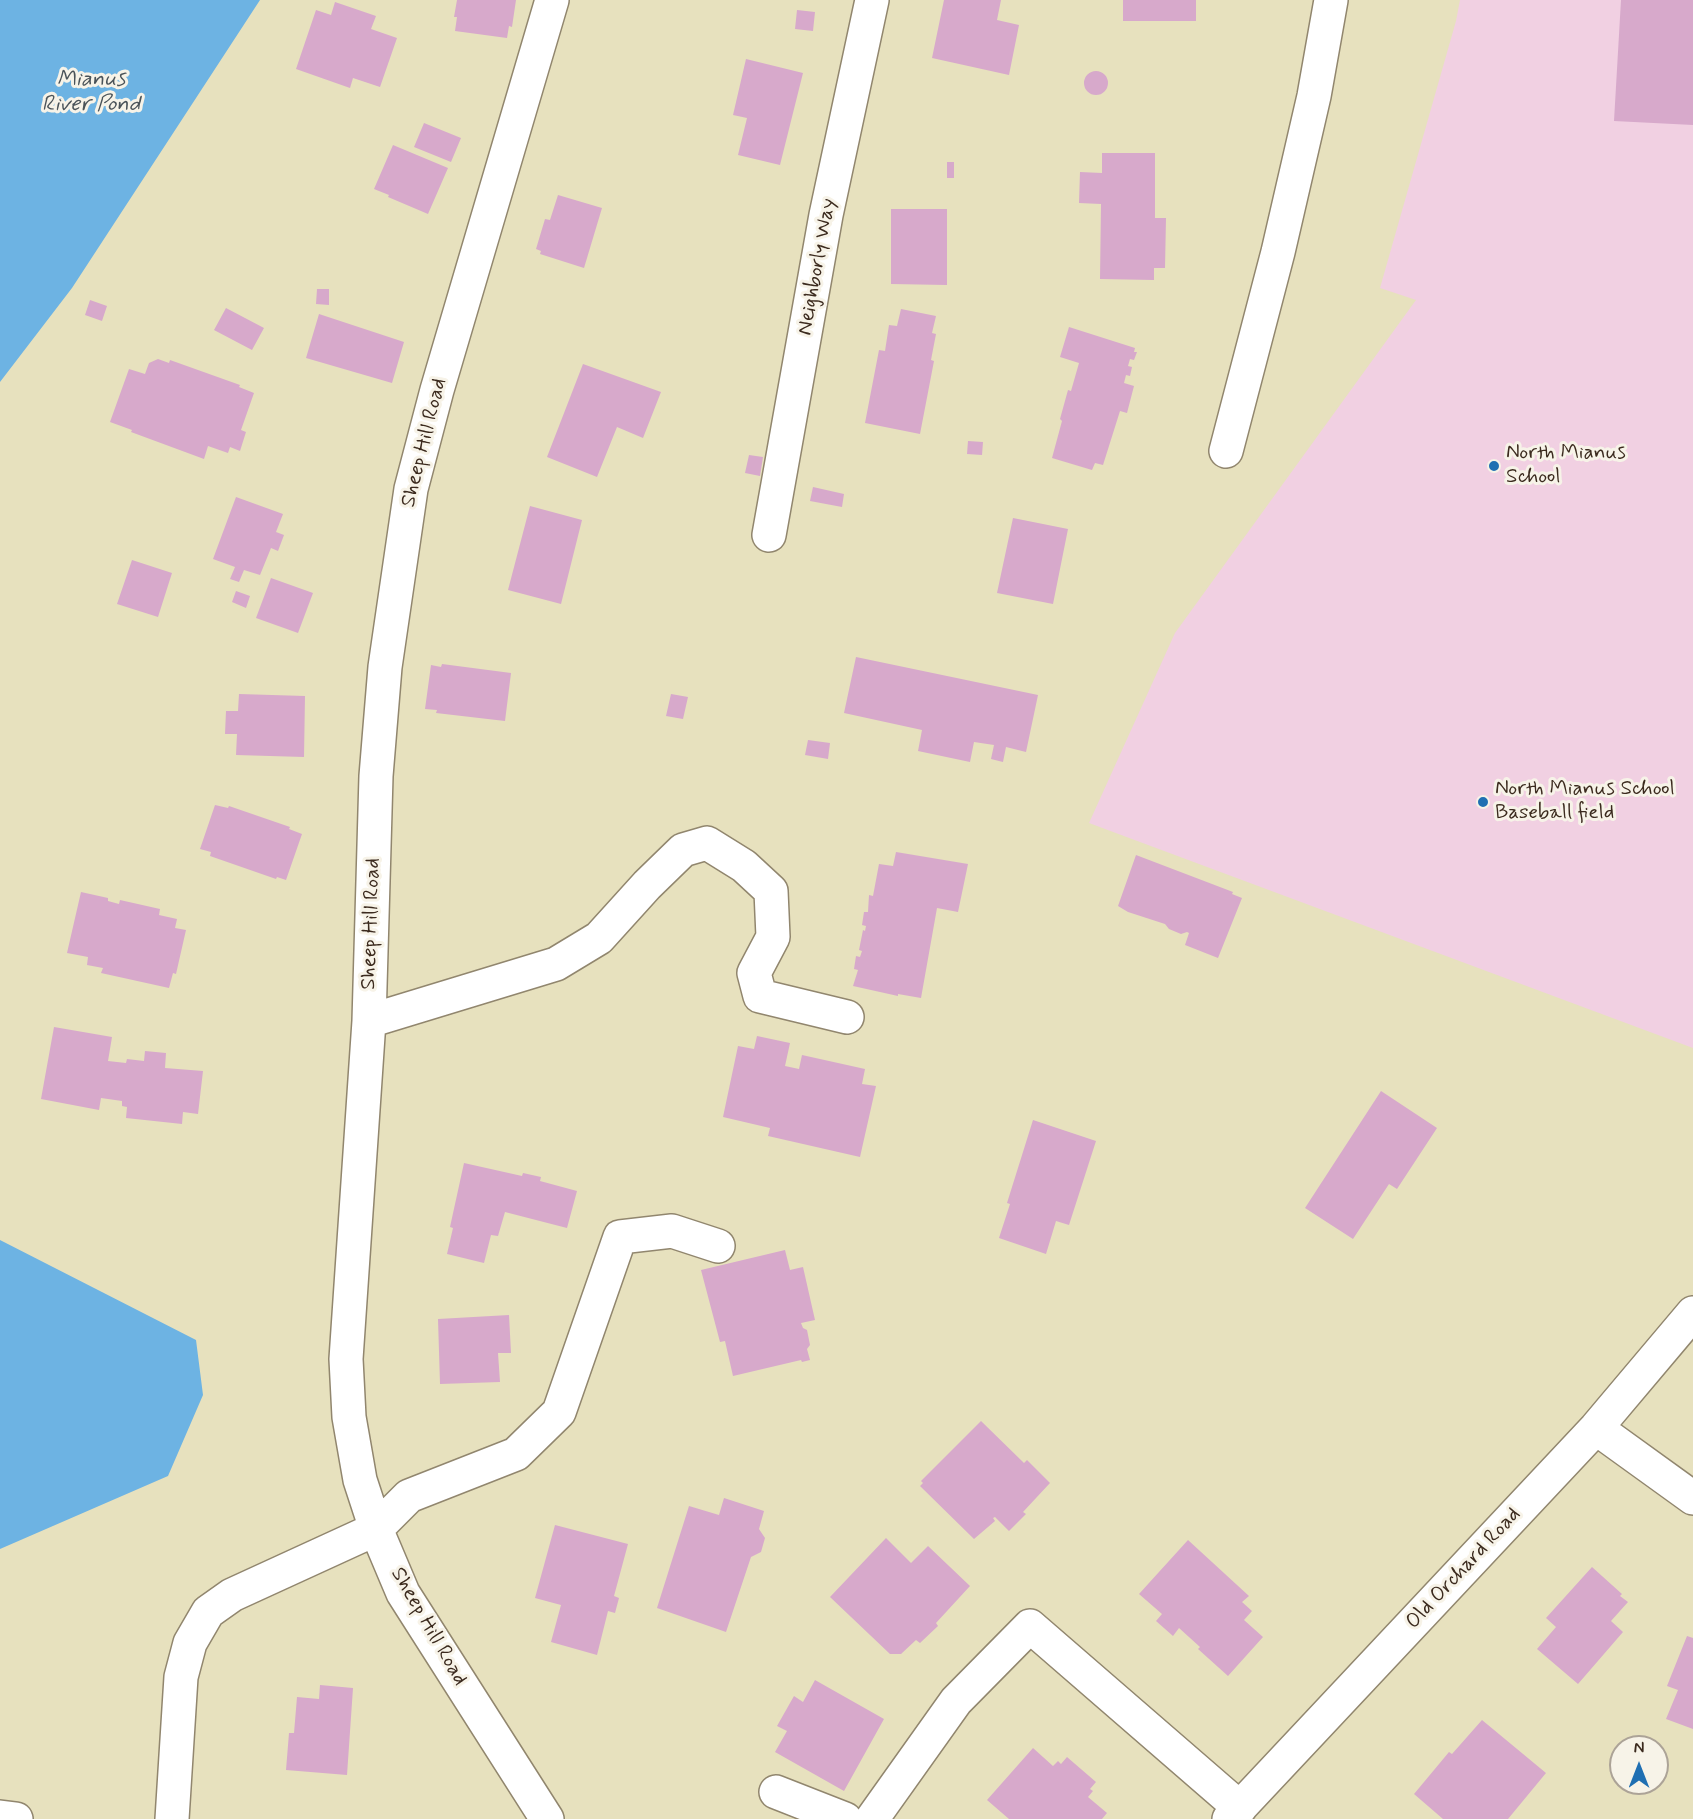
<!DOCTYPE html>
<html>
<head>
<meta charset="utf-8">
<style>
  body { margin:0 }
  #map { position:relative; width:1693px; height:1819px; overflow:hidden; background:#e7e1be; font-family:Mynerve,sans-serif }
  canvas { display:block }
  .north { position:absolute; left:1609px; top:1735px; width:60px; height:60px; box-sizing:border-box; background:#f7f3e8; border:2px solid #aca397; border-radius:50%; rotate:0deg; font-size:16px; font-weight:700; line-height:24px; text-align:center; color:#3b2a1e }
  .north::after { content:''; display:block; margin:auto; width:21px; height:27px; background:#1f6fb2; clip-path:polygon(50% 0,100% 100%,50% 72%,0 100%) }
</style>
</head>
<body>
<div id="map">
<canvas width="1693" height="1819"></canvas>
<div class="north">N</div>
</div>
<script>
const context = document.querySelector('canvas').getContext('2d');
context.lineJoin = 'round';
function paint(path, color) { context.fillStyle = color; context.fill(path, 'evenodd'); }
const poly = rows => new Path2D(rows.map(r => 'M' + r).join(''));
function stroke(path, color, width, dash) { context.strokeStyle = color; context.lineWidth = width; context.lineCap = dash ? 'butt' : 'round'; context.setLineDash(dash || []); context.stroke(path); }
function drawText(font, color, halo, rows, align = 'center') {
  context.font = font + ' Mynerve,sans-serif'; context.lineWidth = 6; context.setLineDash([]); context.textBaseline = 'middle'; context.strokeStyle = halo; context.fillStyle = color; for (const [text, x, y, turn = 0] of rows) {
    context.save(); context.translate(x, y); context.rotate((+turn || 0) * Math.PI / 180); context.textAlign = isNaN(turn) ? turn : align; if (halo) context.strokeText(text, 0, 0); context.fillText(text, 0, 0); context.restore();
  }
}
const built = poly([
  [1460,0,1693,0,1693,1048,1089,823,1175,633,1416,300,1380,288,1456,21]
]);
const water = poly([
  [0,0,260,0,72,288,0,382],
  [0,1240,196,1340,203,1395,168,1476,0,1549]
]);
const building = poly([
  [457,0,516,0,512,27,509,26,507,38,455,31,457,17,454,17],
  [944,0,1001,0,997,20,1019,25,1009,75,932,58],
  [1123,0,1196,0,1196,21,1123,21],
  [1621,0,1693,0,1693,125,1614,121],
  [335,2,376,16,371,29,397,38,380,87,353,78,350,88,296,69,316,10,331,15],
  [797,10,815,12,813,31,795,29],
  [746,59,803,73,780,165,738,155,747,118,733,115],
  '1084 83a12 12 0 1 1 24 0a12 12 0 1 1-24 0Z',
  [424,123,461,138,451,162,414,147],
  [393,145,448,168,428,214,388,197,389,195,374,189],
  [1102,153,1155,153,1155,218,1166,218,1165,268,1154,268,1154,280,1100,279,1101,204,1079,203,1080,172,1102,173],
  [947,162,954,162,954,178,947,178],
  [558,195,602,208,584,268,540,254,541,251,536,249,545,219,550,220],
  [891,209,947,209,947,285,891,284],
  [317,289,329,289,329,305,316,304],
  [90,300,107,306,102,321,85,315],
  [226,308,264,328,252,350,214,330],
  [901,309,936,316,932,333,936,334,931,360,934,361,920,434,865,423,879,350,885,351,889,325,897,326],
  [319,314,404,342,392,383,306,358],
  [1069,327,1135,348,1134,352,1137,352,1134,360,1130,359,1128,366,1132,367,1130,376,1126,375,1124,383,1134,386,1127,413,1120,411,1103,465,1095,463,1092,470,1052,458,1062,421,1060,419,1068,390,1071,391,1079,363,1060,357],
  [158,359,169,363,170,360,240,385,239,387,254,393,241,430,246,432,240,451,230,447,228,453,208,446,204,459,131,432,132,430,110,422,129,369,145,374,149,363],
  [583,364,661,392,643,438,617,427,597,477,547,457],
  [968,441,983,442,982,455,967,454],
  [749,455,763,457,760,476,745,473],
  [813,487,844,494,842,507,810,501],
  [236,497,283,514,276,532,284,535,278,551,271,548,260,575,244,570,239,582,230,579,235,567,213,559],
  [530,506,582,520,561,604,508,590],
  [1013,518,1068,529,1053,604,997,593],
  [132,560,172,573,158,617,117,604],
  [271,578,313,593,298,633,256,618],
  [236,591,250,596,246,608,232,602],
  [856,657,1038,695,1026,752,1006,747,1003,762,991,759,994,745,974,742,970,762,918,751,922,730,844,713],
  [442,664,511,673,505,721,436,713,437,710,425,709,431,665,441,667],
  [239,694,305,696,304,757,236,755,237,734,225,734,226,711,238,711],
  [671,694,688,697,683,719,666,716],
  [808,740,830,743,828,759,805,755],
  [215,805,228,808,229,806,290,827,289,829,302,834,286,880,277,877,276,879,210,856,211,852,200,849],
  [896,852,968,864,958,912,937,908,921,998,898,994,898,996,853,986,858,970,854,969,856,956,860,957,862,951,859,950,863,930,865,931,866,926,862,925,864,912,868,912,869,895,873,896,879,864,893,866],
  [1136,855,1233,892,1232,894,1242,898,1218,958,1185,945,1189,933,1187,932,1181,934,1169,929,1165,924,1128,912,1118,906],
  [81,892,108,898,108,901,119,904,120,900,160,909,159,915,177,919,175,928,186,930,176,974,173,973,169,988,101,973,103,968,87,965,88,957,67,953],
  [54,1027,112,1037,108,1061,126,1063,127,1059,144,1061,145,1051,166,1053,165,1068,203,1071,198,1114,183,1112,182,1124,126,1118,127,1107,122,1106,122,1101,101,1098,99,1110,41,1099],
  [757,1036,790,1043,785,1066,799,1069,802,1055,865,1069,862,1084,876,1086,860,1157,768,1136,770,1128,723,1117,738,1046,754,1049],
  [1381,1091,1437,1128,1397,1189,1389,1184,1353,1239,1305,1208],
  [1033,1120,1096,1141,1069,1225,1056,1221,1046,1254,999,1238,1010,1204,1007,1203],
  [464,1163,522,1176,523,1173,541,1177,540,1181,577,1191,567,1228,505,1212,498,1236,491,1235,484,1263,447,1254,453,1228,450,1227],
  [785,1250,790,1270,803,1267,815,1320,801,1323,803,1328,807,1330,810,1345,807,1349,810,1360,802,1362,801,1360,733,1376,725,1341,720,1342,701,1270],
  [509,1315,511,1353,498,1353,500,1382,440,1384,438,1319],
  [981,1421,1024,1463,1027,1460,1050,1483,1023,1512,1026,1514,1009,1531,995,1517,993,1518,995,1521,974,1539,920,1486,923,1483,921,1481],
  [724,1498,764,1511,759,1529,765,1538,761,1552,751,1557,726,1632,657,1608,689,1506,719,1515],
  [555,1525,628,1544,614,1596,619,1598,615,1613,608,1611,597,1655,551,1642,561,1605,535,1598],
  [886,1538,911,1563,928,1546,970,1586,936,1623,938,1626,920,1643,916,1640,901,1654,890,1654,830,1597],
  [1188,1540,1249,1596,1242,1602,1252,1611,1244,1620,1263,1637,1228,1676,1198,1649,1200,1647,1179,1628,1173,1636,1156,1621,1162,1614,1139,1594],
  [1592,1567,1622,1594,1620,1596,1628,1602,1611,1621,1623,1632,1578,1684,1537,1649,1556,1627,1546,1618],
  [1687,1636,1693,1638,1693,1729,1666,1719,1678,1690,1667,1686],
  [815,1680,884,1719,844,1791,775,1752,787,1731,777,1726,794,1696,803,1702],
  [320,1685,353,1688,347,1775,286,1770,289,1733,294,1733,297,1697,319,1699],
  [1482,1720,1546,1773,1508,1819,1443,1819,1414,1794,1449,1752,1452,1754],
  [1033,1748,1053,1766,1058,1761,1061,1764,1067,1757,1096,1782,1090,1789,1093,1791,1088,1797,1107,1813,1102,1819,1009,1819,987,1800]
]);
const minor = poly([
  [1226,451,1278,252,1314,96,1331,0],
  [769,535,826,215,872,0],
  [369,1021,556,964,599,938,647,885,683,850,707,843,744,866,771,891,773,937,754,973,760,996,847,1017],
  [1596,1428,1693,1498],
  [776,1792,845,1819],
  [0,1817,16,1819],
  [172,1819,181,1677,190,1643,208,1612,232,1595,376,1529,409,1496,516,1454,559,1412,620,1237,672,1231,718,1246],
  [547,1819,403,1593,376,1529,360,1480,349,1417,346,1359,369,1021,376,776,385,667,411,489,437,390,552,0],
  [872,1819,956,1701,1030,1626,1240,1808],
  [1229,1819,1596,1428,1693,1313]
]);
const markers = [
  [1494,466,6,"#1f6fb2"],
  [1483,802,6,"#1f6fb2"]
];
const streetNames = [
  ["Neighborly Way",818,267,-80],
  ["Sheep Hill Road",425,443,-76],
  ["Sheep Hill Road",372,924,-88],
  ["Old Orchard Road",1464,1569,-47],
  ["Sheep Hill Road",428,1627,60]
];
const poiNames = [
  ["North Mianus",1506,454],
  ["School",1506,478],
  ["North Mianus School",1495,790],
  ["Baseball field",1495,814]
];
const waterNames = [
  ["Mianus",91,80],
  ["River Pond",91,105]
];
paint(built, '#f1d0e2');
paint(water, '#6db3e3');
paint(building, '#d7a9cb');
stroke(minor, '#91866e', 36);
stroke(minor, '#fff', 33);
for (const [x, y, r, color] of markers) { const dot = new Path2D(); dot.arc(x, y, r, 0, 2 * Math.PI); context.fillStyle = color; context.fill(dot); stroke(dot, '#f7f3e8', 2); }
drawText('21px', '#3b2a1e', '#f7f3e8', streetNames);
drawText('21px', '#3b2a1e', '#f7f3e8', poiNames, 'left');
drawText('italic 22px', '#4a5359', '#f7f3e8', waterNames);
</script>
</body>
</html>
